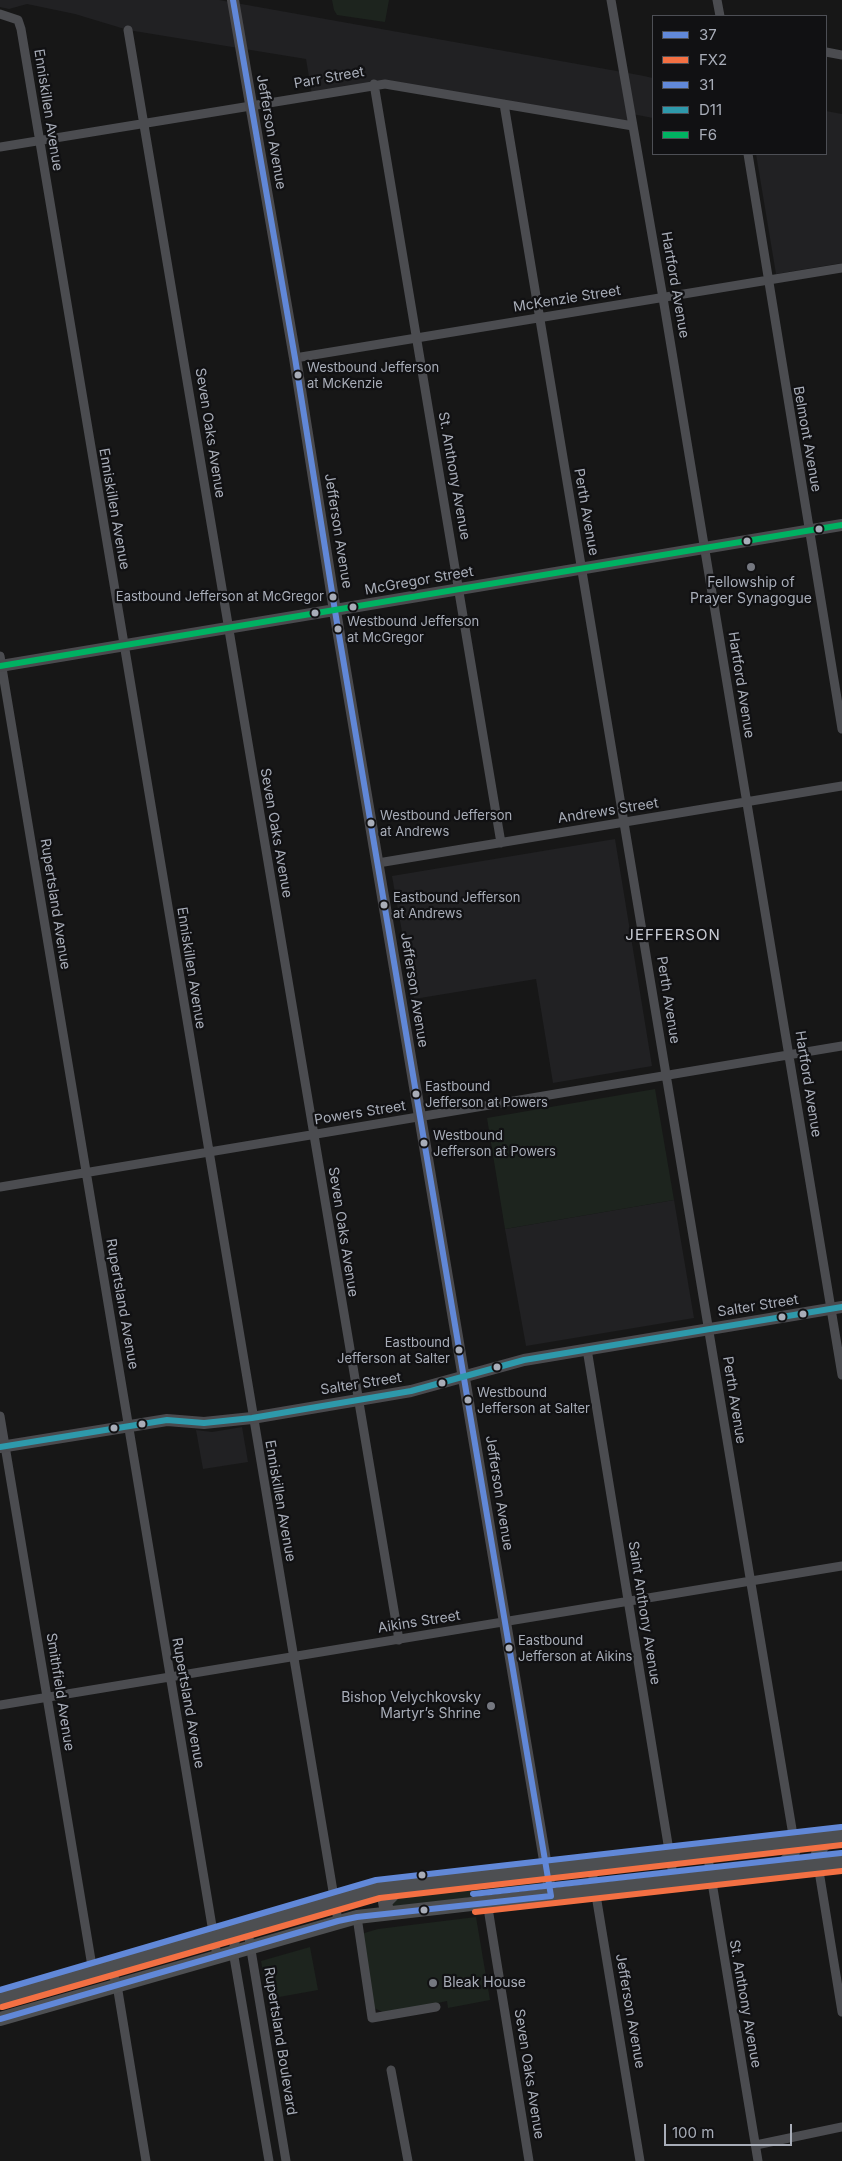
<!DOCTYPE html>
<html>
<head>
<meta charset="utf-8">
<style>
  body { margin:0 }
  #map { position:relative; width:842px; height:2161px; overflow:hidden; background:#171717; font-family:Inter,sans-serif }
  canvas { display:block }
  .legend { position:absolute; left:652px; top:15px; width:175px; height:140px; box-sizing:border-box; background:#111113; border:1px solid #4d4f55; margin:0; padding:6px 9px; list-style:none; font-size:15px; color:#a8adb8 }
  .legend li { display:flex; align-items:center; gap:10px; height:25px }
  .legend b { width:25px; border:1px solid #4d4f55 }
  .scale { position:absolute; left:664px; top:2124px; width:128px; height:22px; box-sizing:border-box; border:2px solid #a8adb8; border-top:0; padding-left:6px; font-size:15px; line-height:18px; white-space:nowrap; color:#a8adb8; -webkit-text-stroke:4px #111113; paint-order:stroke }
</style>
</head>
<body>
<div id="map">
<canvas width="842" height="2161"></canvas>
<ul class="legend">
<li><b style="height:6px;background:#6188d8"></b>37</li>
<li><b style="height:6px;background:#f37043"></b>FX2</li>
<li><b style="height:6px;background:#6188d8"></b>31</li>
<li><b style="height:6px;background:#2e99ab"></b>D11</li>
<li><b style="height:6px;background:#00b262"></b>F6</li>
</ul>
<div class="scale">100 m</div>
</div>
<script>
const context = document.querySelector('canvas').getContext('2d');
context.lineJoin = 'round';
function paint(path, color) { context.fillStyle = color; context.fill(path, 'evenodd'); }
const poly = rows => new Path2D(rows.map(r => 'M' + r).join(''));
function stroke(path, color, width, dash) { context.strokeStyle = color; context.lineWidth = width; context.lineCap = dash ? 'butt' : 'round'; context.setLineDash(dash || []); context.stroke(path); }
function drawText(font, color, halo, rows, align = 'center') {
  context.font = font + ' Inter,sans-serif'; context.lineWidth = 4.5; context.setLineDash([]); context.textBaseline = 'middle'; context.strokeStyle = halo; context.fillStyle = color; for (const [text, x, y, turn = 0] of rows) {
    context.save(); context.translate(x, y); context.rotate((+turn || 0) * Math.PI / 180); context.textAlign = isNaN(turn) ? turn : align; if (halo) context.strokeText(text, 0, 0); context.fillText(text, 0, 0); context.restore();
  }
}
const built = poly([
  [0,0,219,0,639,75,653,78,653,118,627,113,633,126,389,82,312,95,306,59,128,30,75,14,27,4,9,9,0,7],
  [826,111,842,114,842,263,776,274,756,154,826,154],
  [615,839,652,1066,553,1083,536,979,414,999,392,876],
  [674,1200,694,1318,526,1346,505,1229],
  [242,1427,248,1462,203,1469,196,1430,212,1432]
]);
const green = poly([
  [332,0,389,0,385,22,337,15,334,10],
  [655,1089,674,1200,505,1229,487,1118],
  [536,1879,540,1884,534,1888,497,1892,492,1890,501,1884],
  [482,1884,483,1894,453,1901,388,1907,391,1900],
  [476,1917,490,2000,448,2008,447,2001,387,2014,374,2008,361,1934,378,1929],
  [310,1947,318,1990,268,1999,261,1961]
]);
const street = poly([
  [611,0,663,298,842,1375],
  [717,0,720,16],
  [0,14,18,20,21,29,338,1921],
  [128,30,399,1640],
  [826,52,842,55],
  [374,84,501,843],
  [504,104,794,1841],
  [0,147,385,84,633,126],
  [748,154,842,729],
  [295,358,842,268],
  [0,656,217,1956],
  [378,863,842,786],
  [0,1187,842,1046],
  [587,1349,674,1881],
  [0,1416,93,1972],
  [0,1705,842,1566],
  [707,1852,758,2161],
  [591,1865,640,2161],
  [818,1865,842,2012],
  [487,1902,529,2161],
  [357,1917,372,2018,436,2007],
  [247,1926,286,2161],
  [238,1929,233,1951,269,2161],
  [110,1967,117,1985,146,2161],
  [391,2070,408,2161],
  [756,2145,842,2127]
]);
const secondary = poly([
  [233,0,295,358,335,611,551,1896],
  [0,666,842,525],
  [0,1447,167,1420,204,1423,252,1418,411,1391,524,1360,842,1307]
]);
const primary = poly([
  [818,1865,818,1854,822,1846,834,1837],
  [778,1869,791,1857,794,1849,794,1841],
  [387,1913,385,1902,400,1887],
  [0,1999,378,1889,842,1836],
  [0,2019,357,1917,842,1862]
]);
const bus1 = poly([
  [0,2019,338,1921,357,1917,551,1896,335,611,295,358,233,0]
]);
const bus2 = poly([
  [475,1912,842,1871],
  [2,2007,380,1898,842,1845]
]);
const bus3 = poly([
  [473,1894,841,1853],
  [0,1990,376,1880,841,1827]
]);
const bus4 = poly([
  [0,1447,167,1420,204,1423,252,1418,411,1391,524,1360,842,1307]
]);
const bus5 = poly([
  [0,666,842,525]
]);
const markers = [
  [298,375,4.5,"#a8adb8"],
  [819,529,4.5,"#a8adb8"],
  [747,541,4.5,"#a8adb8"],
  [751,567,5,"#757880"],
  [333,597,4.5,"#a8adb8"],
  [353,607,4.5,"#a8adb8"],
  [315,613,4.5,"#a8adb8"],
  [338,629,4.5,"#a8adb8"],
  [371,823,4.5,"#a8adb8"],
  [384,905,4.5,"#a8adb8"],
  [416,1094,4.5,"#a8adb8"],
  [424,1143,4.5,"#a8adb8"],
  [803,1314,4.5,"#a8adb8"],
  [782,1317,4.5,"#a8adb8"],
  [459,1350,4.5,"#a8adb8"],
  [497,1367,4.5,"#a8adb8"],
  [442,1383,4.5,"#a8adb8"],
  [468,1400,4.5,"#a8adb8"],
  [142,1424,4.5,"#a8adb8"],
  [114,1428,4.5,"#a8adb8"],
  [509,1648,4.5,"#a8adb8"],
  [491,1706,5,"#757880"],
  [422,1875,4.5,"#a8adb8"],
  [424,1910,4.5,"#a8adb8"],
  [433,1983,5,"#757880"]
];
const busNames = [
  ["Westbound Jefferson",307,368],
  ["at McKenzie",307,384],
  ["Eastbound Jefferson at McGregor",324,597,"right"],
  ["Westbound Jefferson",347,622],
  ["at McGregor",347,638],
  ["Westbound Jefferson",380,816],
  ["at Andrews",380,832],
  ["Eastbound Jefferson",393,898],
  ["at Andrews",393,914],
  ["Eastbound",425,1087],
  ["Jefferson at Powers",425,1103],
  ["Westbound",433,1136],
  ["Jefferson at Powers",433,1152],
  ["Eastbound",450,1343,"right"],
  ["Jefferson at Salter",450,1359,"right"],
  ["Westbound",477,1393],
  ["Jefferson at Salter",477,1409],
  ["Eastbound",518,1641],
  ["Jefferson at Aikins",518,1657]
];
const streetNames = [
  ["Parr Street",329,78,-10],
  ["Enniskillen Avenue",48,110,81],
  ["Jefferson Avenue",271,132,80],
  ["Hartford Avenue",675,285,80],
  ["McKenzie Street",567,299,-9],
  ["Seven Oaks Avenue",210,433,81],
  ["Belmont Avenue",807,439,80],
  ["St. Anthony Avenue",454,476,80],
  ["Enniskillen Avenue",114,509,80],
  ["Perth Avenue",586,512,80],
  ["Jefferson Avenue",338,531,81],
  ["McGregor Street",419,581,-10],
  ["Hartford Avenue",741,685,81],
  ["Andrews Street",608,811,-9],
  ["Seven Oaks Avenue",276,833,80],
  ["Rupertsland Avenue",55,904,81],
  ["Enniskillen Avenue",191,968,81],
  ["Jefferson Avenue",414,990,81],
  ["Perth Avenue",668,1000,81],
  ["Hartford Avenue",808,1084,81],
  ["Powers Street",360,1113,-9],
  ["Seven Oaks Avenue",343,1232,81],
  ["Rupertsland Avenue",122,1304,80],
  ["Salter Street",758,1306,-9],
  ["Salter Street",361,1384,-9],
  ["Perth Avenue",734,1400,81],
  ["Jefferson Avenue",499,1493,81],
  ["Enniskillen Avenue",280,1501,80],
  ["Saint Anthony Avenue",644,1613,81],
  ["Aikins Street",419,1622,-9],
  ["Smithfield Avenue",60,1692,81],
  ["Rupertsland Avenue",188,1703,80],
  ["St. Anthony Avenue",745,2004,80],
  ["Jefferson Avenue",630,2011,80],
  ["Rupertsland Boulevard",280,2041,81],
  ["Seven Oaks Avenue",529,2074,81]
];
const poiNames = [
  ["Fellowship of",751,583],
  ["Prayer Synagogue",751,599],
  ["Bishop Velychkovsky",481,1698,"right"],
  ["Martyr’s Shrine",481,1714,"right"],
  ["Bleak House",443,1983,"left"]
];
const neighbourhoodNames = [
  ["JEFFERSON",673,935]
];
paint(built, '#212123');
paint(green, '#1d241e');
stroke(street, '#4b4c50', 9);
stroke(secondary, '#4a4a4e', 12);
stroke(primary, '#4d4f52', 14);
stroke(bus1, '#6188d8', 6);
stroke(bus2, '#f37043', 6);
stroke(bus3, '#6188d8', 6);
stroke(bus4, '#2e99ab', 6);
stroke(bus5, '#00b262', 6);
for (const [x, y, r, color] of markers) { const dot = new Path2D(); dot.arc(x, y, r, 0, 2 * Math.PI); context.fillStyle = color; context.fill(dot); stroke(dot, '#111113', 2); }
drawText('13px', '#a8adb8', '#111113', busNames, 'left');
drawText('14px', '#a8adb8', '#111113', streetNames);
drawText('14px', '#a8adb8', '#111113', poiNames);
context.letterSpacing = '1px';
drawText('15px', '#c9ccd4', '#111113', neighbourhoodNames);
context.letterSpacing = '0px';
</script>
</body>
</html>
